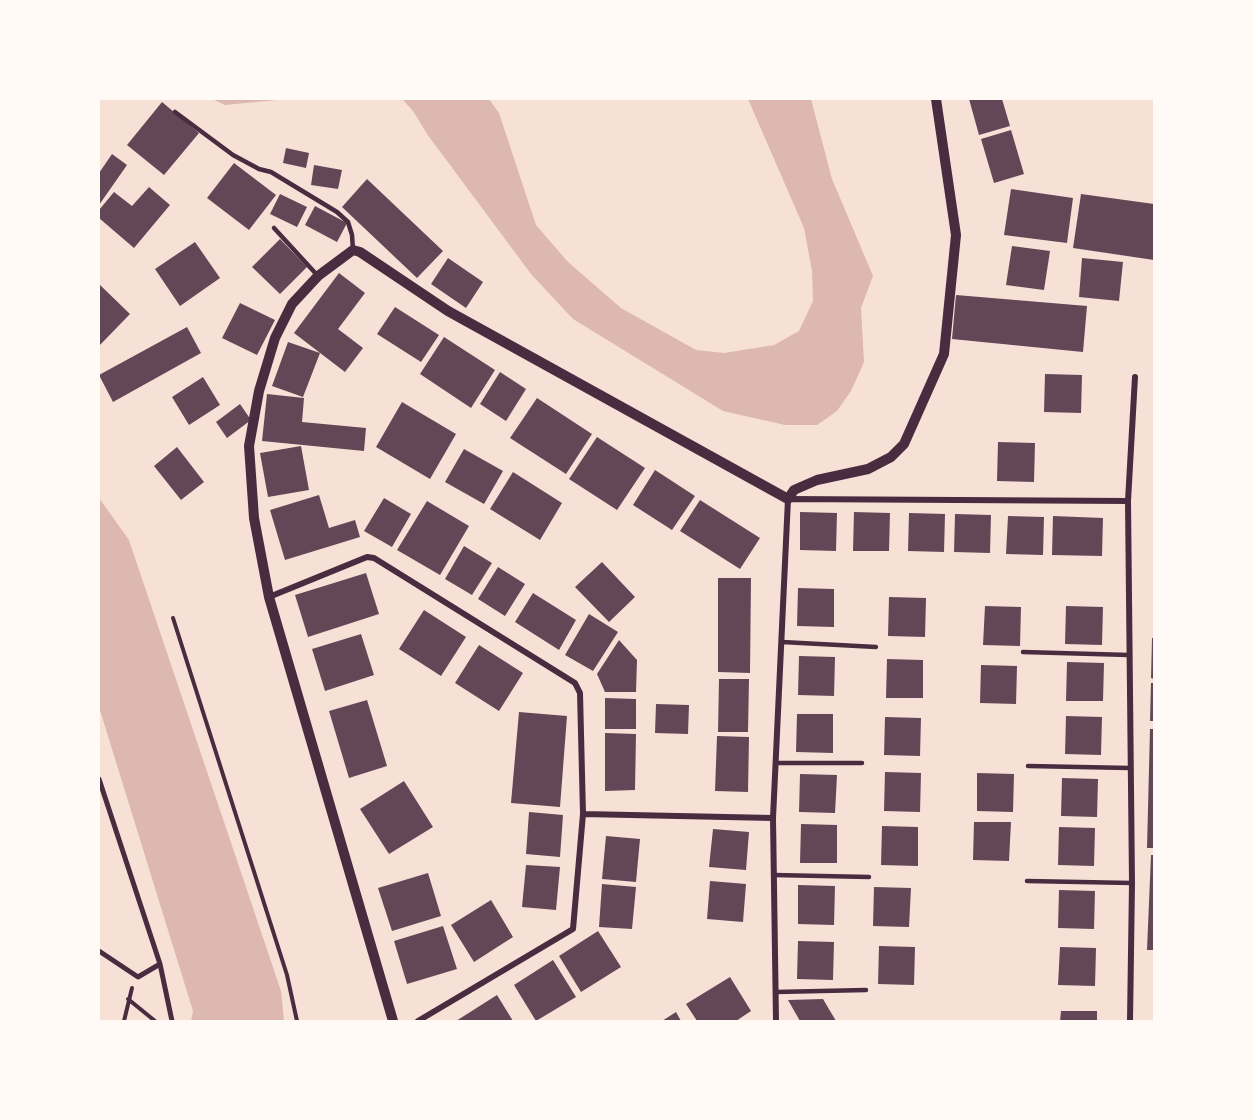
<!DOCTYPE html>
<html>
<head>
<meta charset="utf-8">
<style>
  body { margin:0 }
  #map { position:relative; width:1253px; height:1120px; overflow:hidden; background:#f7e1d7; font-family:"Open Sans",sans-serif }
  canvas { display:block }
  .frame { position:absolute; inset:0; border:100px solid #fffaf5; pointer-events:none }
</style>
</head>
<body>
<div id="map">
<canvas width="1253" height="1120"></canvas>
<div class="frame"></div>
</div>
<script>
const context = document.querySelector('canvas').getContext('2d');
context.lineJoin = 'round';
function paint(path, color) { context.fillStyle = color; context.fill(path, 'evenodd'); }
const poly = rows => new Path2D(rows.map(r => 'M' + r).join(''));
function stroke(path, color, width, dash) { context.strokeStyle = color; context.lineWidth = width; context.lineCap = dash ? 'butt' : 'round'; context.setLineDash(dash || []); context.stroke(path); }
const water = poly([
  [212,99,287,99,225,105],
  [402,99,489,99,499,113,536,225,568,262,621,308,696,350,724,353,774,345,799,331,813,301,812,271,804,228,748,99,811,99,832,179,873,276,861,308,864,362,851,391,837,411,817,425,785,425,723,411,573,319,531,274,427,134,413,111],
  [99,498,129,540,281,991,284,1021,191,1021,193,1011,99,707]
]);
const building = poly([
  [969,99,1002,99,1010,126,979,135],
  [162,102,199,133,164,175,127,145],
  [1011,130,1024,174,994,183,981,139],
  [286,148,309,153,306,168,283,163],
  [112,154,127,165,99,205,99,173],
  [234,163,276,195,249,230,207,198],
  [314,165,342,170,338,189,311,185],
  [367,179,443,251,417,278,342,207],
  [149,187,170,205,134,248,99,218,99,210,114,192,132,206],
  [1011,189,1073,198,1067,243,1004,235],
  [280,194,307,207,297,227,270,214],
  [1081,194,1154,204,1154,260,1073,248],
  [315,206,347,223,337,242,305,225],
  [280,239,307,267,280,294,252,267],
  [195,242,220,278,180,306,155,269],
  [1012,246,1050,251,1044,290,1006,285],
  [448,258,483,282,466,308,431,284],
  [1082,258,1123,262,1119,301,1079,297],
  [339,273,365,293,338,329,363,348,345,372,294,333],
  [99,284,130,314,99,346],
  [956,295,1087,306,1083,352,952,339],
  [240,303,275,320,257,355,222,338],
  [395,307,439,335,421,362,377,334],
  [187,327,201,353,113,402,99,375],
  [444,337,495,370,471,408,420,374],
  [288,342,320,353,303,397,272,386],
  [500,372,526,389,506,421,480,404],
  [1045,374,1082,375,1081,413,1044,412],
  [203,377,220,405,189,425,172,397],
  [267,394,304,398,302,422,366,428,364,451,262,441],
  [537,398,592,434,566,474,510,438],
  [402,402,456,434,430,479,376,447],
  [240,404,251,420,227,438,216,422],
  [597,437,645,468,617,510,569,479],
  [998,442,1035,443,1034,482,997,481],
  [301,446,309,490,268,497,260,453],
  [177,447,204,482,181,500,154,466],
  [464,449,503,471,484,504,445,482],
  [655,470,695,496,672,530,633,505],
  [513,472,562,503,540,540,490,509],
  [319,495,329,528,355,520,360,537,285,560,270,510],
  [384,498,411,514,392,547,364,531],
  [700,500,760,538,740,569,680,531],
  [427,501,469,526,440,575,397,550],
  [800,512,837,513,836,551,800,550],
  [854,512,890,513,889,551,853,551],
  [909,513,945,514,944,552,908,551],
  [955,514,991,515,990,553,954,552],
  [1008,516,1044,517,1043,555,1006,554],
  [1053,516,1103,518,1102,556,1052,555],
  [464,546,492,563,472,595,445,579],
  [602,562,635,597,609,622,575,587],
  [498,567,525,584,505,616,478,599],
  [366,573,379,614,308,637,295,595],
  [718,578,751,578,750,673,718,672],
  [798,588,834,589,834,627,797,626],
  [533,593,576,620,559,650,515,622],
  [889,597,926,598,925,637,888,636],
  [985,606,1021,607,1020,646,983,645],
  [1066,606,1103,607,1102,645,1065,644],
  [424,610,466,637,441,676,399,649],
  [589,614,618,632,593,671,565,655],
  [361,634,374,675,325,691,312,649],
  [1152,638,1154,638,1154,679,1151,678],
  [619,640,637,660,636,692,605,692,597,674],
  [479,645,523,673,499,711,455,683],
  [799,656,835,657,834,696,798,695],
  [887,659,923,660,923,698,886,698],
  [1067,662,1104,663,1103,701,1066,701],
  [981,665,1017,666,1016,704,980,703],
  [719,679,749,679,748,732,718,732],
  [1151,683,1154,683,1154,721,1150,721],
  [605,698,636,699,636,729,605,729],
  [367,700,387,766,349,778,329,711],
  [656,704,689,705,688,734,655,733],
  [519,712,567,716,560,807,511,803],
  [797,714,833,714,833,753,796,752],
  [1066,716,1102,717,1101,755,1065,754],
  [885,717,921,718,920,756,884,755],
  [1150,729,1154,729,1154,848,1147,848],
  [605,733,636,734,635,790,605,791],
  [717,736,749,737,748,792,715,791],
  [885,772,921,773,920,812,884,811],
  [977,773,1014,774,1013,812,977,811],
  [800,774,837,775,835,813,799,812],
  [1062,778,1098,779,1097,817,1061,816],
  [404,781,433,827,389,854,360,809],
  [529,812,563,815,560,857,526,854],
  [974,822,1011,822,1009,861,973,860],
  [801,824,837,825,837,863,800,863],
  [882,826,918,827,918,866,881,865],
  [1059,827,1095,828,1094,866,1058,865],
  [713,829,749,832,746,870,709,867],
  [606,836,640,839,636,882,602,879],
  [1151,855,1154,855,1154,950,1147,950],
  [526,865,560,867,556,910,522,907],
  [428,873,441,916,392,931,378,888],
  [710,881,746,884,743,922,707,919],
  [602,884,636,887,632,929,599,927],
  [798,885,835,886,834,925,798,924],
  [874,887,911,888,909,927,873,926],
  [1059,890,1095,891,1094,929,1058,928],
  [491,900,513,937,474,962,451,925],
  [443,926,457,969,407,984,394,941],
  [598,931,621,967,581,992,559,956],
  [798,941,834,942,833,980,797,979],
  [879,946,915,947,914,985,878,984],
  [1060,947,1096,948,1095,986,1058,985],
  [553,960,576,997,536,1021,514,985],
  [730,977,751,1011,736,1021,697,1021,686,1004],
  [497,995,513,1021,456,1021],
  [823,999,836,1021,800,1021,788,1000],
  [1061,1011,1097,1011,1097,1021,1060,1021],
  [676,1012,681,1021,662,1021]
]);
const path = poly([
  [173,618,287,975,297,1021],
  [128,999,155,1021],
  [124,1021,132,988]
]);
const service = poly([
  [175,112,233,155,259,169,271,172,337,212,348,222,352,235,353,250],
  [274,228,318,276],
  [782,642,876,647],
  [1023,652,1129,655],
  [776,763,862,763],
  [1028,766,1130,768],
  [774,875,869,877],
  [1027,881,1132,883],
  [776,992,866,990]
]);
const pedestrian = poly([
  [99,779,160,964,138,977,99,951],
  [160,964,172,1021]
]);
const minor = poly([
  [269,597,367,557,374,558,575,683,580,693,583,814,573,929,418,1021],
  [583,814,773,818],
  [776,1021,773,818,788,499,1128,501],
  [1130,1021,1132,883,1128,501,1135,377]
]);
const tertiary = poly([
  [393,1021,269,597,254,518,249,446,259,391,275,338,292,304,318,276,353,250,360,252,448,311,788,499,794,490,817,480,868,469,891,457,904,444,944,354,956,235,936,99]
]);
paint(water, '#dcb8b0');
paint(building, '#644757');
stroke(path, '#4a2c40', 4);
stroke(service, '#4a2c40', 4.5);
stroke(pedestrian, '#4a2c40', 5);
stroke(minor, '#4a2c40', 6);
stroke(tertiary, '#4a2c40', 10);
</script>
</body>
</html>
